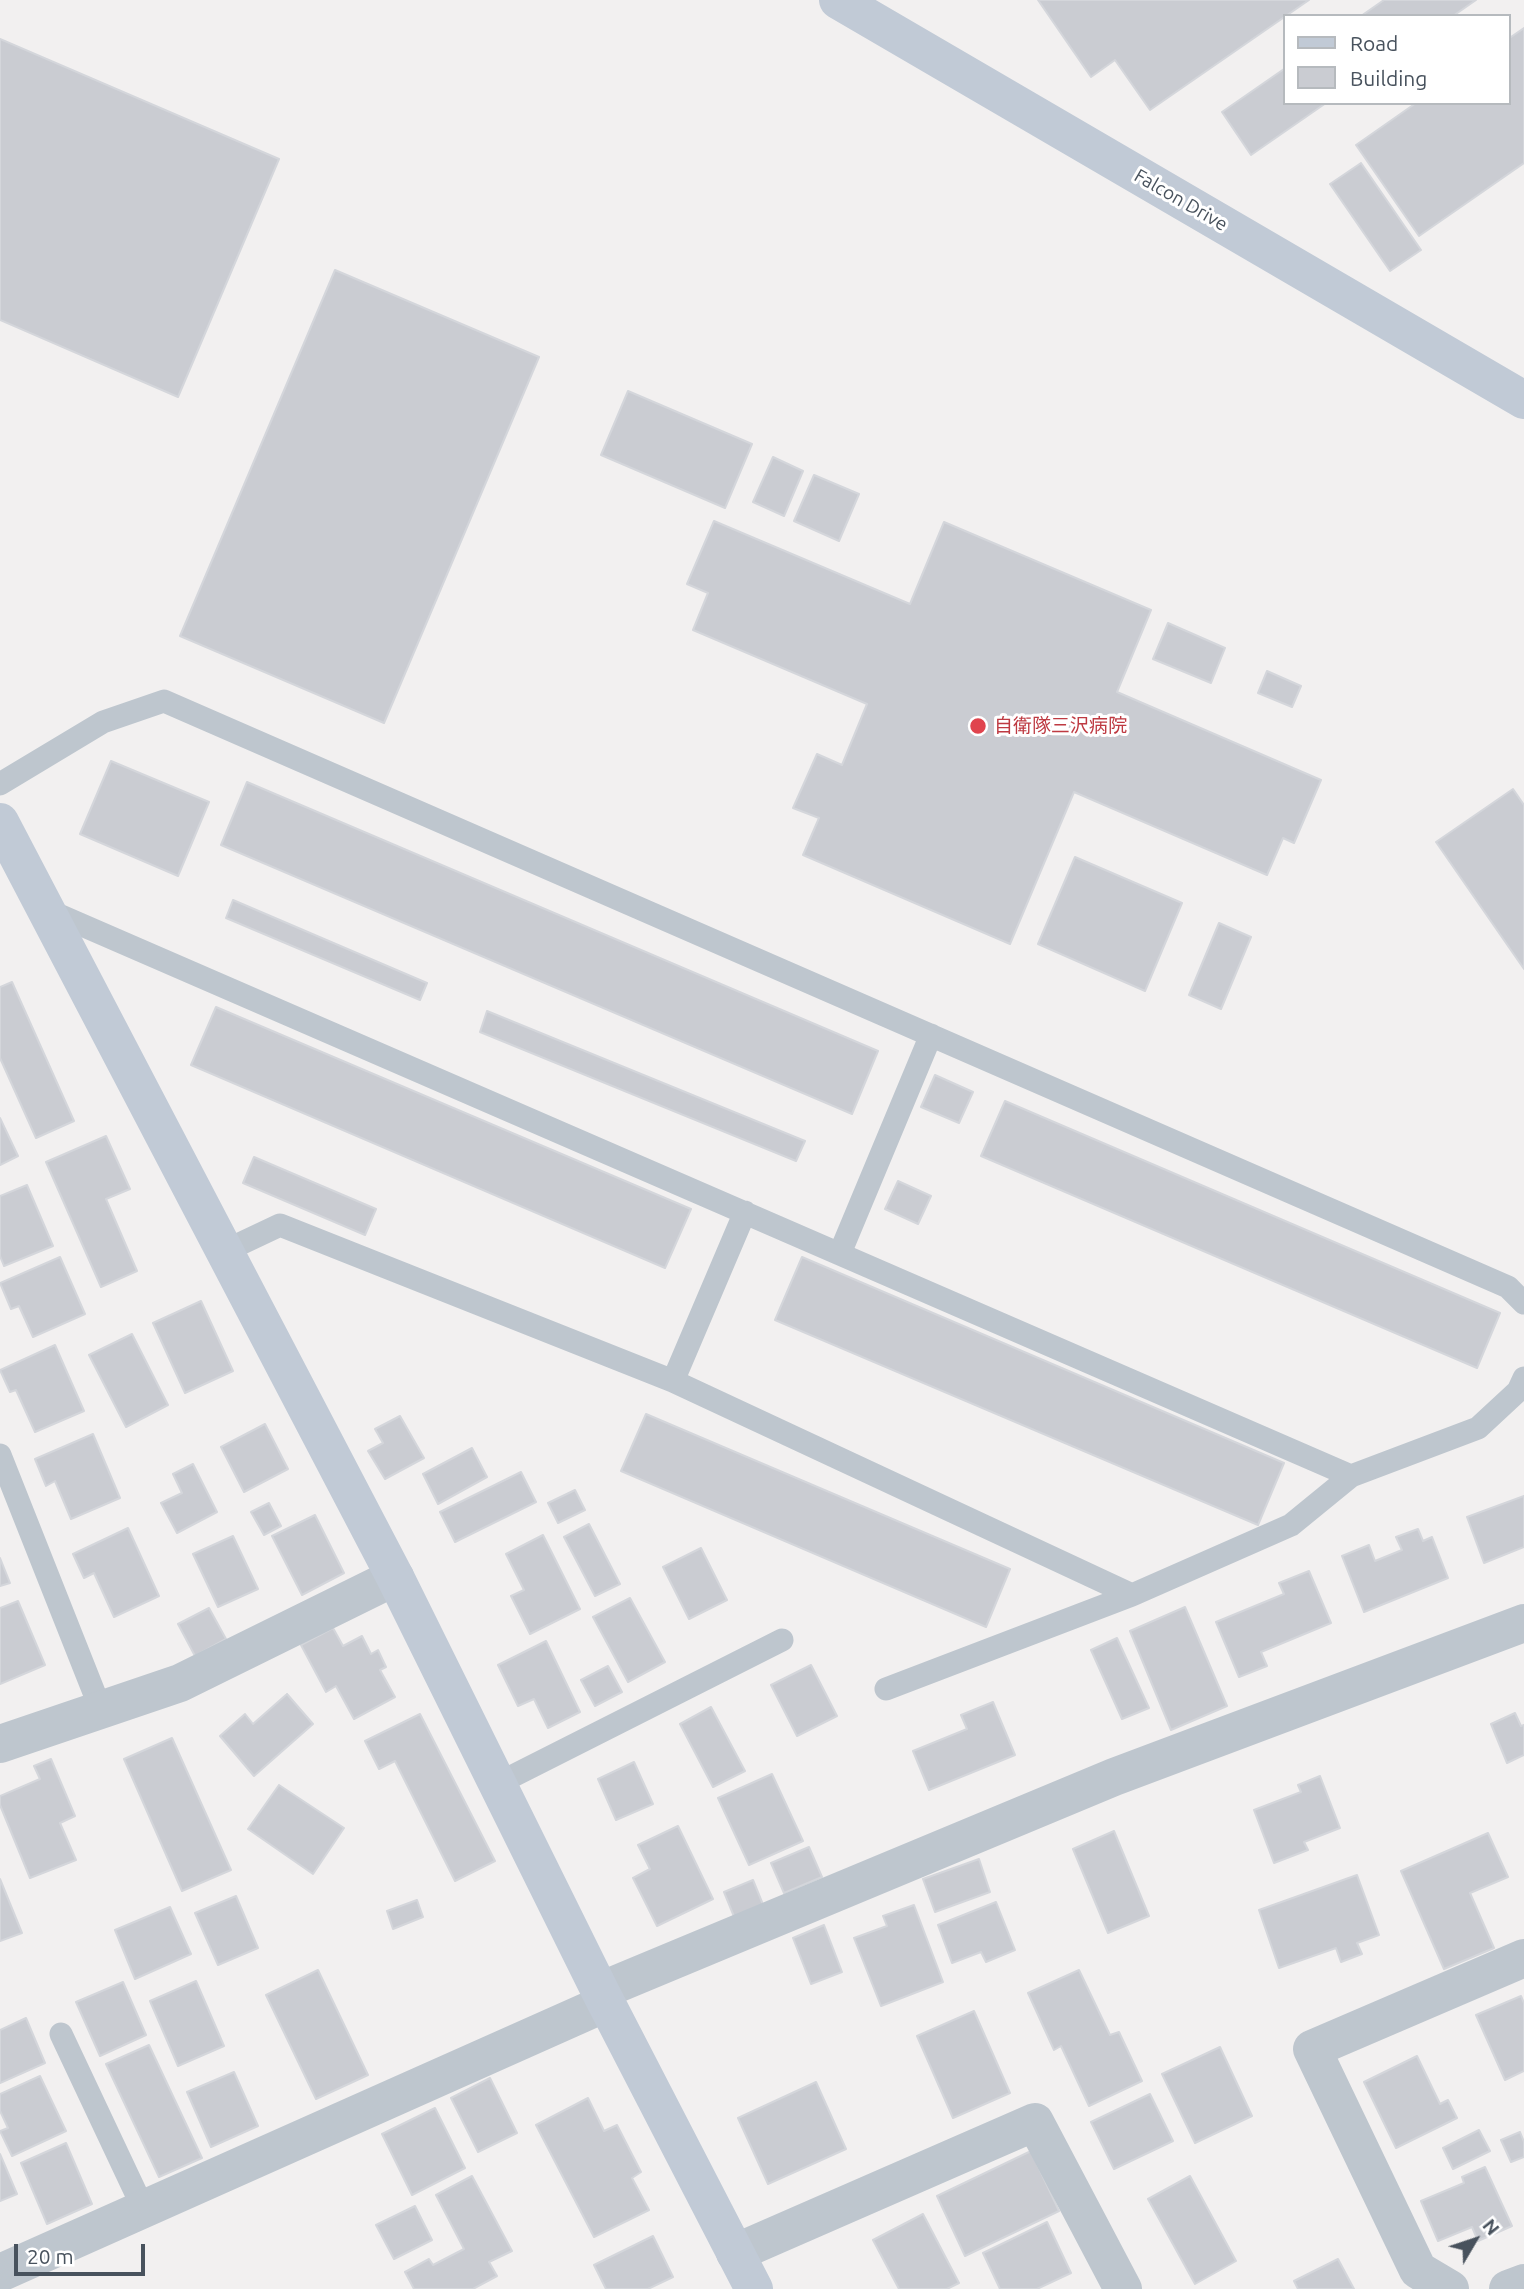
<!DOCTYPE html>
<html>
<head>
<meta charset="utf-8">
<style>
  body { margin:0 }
  #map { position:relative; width:1524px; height:2289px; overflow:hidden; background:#f2f0f0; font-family:Ubuntu,sans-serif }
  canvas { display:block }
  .legend { position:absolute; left:1283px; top:14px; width:228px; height:91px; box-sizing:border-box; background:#fff; border:2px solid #b6babe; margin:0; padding:9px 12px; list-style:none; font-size:21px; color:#48525d }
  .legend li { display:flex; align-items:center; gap:14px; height:35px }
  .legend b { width:35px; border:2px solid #b6babe }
  .north { position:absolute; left:1440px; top:2205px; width:70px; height:70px; -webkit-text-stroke:5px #fff; paint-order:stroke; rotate:51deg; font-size:19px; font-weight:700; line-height:28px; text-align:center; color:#48525d }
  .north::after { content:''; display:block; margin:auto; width:24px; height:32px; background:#48525d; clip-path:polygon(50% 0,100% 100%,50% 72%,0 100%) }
  .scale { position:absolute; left:14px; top:2244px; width:131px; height:32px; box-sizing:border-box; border:4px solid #48525d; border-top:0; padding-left:9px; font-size:21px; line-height:24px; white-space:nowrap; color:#48525d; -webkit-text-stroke:5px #fff; paint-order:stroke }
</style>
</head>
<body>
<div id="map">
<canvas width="1524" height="2289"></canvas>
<ul class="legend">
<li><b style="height:9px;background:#c1cad6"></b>Road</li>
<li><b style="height:19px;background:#caccd2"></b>Building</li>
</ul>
<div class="north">N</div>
<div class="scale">20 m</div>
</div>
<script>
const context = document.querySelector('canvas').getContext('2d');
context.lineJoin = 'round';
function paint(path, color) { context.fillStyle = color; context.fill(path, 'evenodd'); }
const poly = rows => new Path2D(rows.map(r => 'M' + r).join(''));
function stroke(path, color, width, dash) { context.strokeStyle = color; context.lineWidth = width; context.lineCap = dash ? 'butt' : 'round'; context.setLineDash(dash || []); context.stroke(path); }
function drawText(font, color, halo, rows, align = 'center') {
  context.font = font + ' Ubuntu,"Noto Sans JP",sans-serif'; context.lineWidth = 6; context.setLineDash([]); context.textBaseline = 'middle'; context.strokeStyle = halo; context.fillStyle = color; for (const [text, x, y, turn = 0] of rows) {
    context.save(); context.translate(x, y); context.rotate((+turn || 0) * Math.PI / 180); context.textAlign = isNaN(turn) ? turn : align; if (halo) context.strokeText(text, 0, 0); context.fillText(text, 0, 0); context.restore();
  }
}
const building = poly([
  [1038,0,1309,0,1150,110,1115,60,1091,77,1038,0],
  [1384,0,1476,0,1453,16,1361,16,1384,0],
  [1524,28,1524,163,1419,236,1356,145,1416,103,1508,103,1508,39,1524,28],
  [0,39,279,159,178,397,0,320,0,39],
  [1284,69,1284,103,1326,103,1251,155,1222,112,1284,69],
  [1361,163,1421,250,1390,271,1330,184,1361,163],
  [335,270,539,357,384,723,180,636,335,270],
  [628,391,752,444,725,508,601,455,628,391],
  [773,457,803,471,784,516,753,502,773,457],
  [814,475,859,494,839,541,794,521,814,475],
  [714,521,910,604,944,522,1151,610,1117,692,1321,780,1294,843,1283,838,1267,875,1074,792,1010,944,803,855,819,818,793,808,817,754,842,765,867,704,693,630,708,593,687,584,714,521],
  [1168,623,1225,648,1211,683,1153,659,1168,623],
  [1267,671,1301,686,1292,707,1258,693,1267,671],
  [111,761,209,802,178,876,80,834,111,761],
  [247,782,878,1051,852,1114,221,845,247,782],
  [1513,789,1524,805,1524,969,1436,842,1513,789],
  [1075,857,1182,903,1145,991,1038,944,1075,857],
  [233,900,427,983,420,1000,226,918,233,900],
  [1219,923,1251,937,1221,1009,1189,995,1219,923],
  [12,982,74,1121,36,1138,0,1058,0,987,12,982],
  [216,1007,691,1209,665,1268,191,1065,216,1007],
  [487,1011,805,1141,796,1161,480,1032,487,1011],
  [935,1075,973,1092,959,1123,921,1107,935,1075],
  [1005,1101,1500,1313,1477,1368,981,1156,1005,1101],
  [0,1118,18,1156,0,1165,0,1118],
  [106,1136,130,1189,106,1199,137,1271,101,1287,46,1162,106,1136],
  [254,1157,376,1209,365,1235,243,1183,254,1157],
  [898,1181,931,1196,918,1224,885,1209,898,1181],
  [27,1185,53,1246,4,1266,0,1256,0,1196,27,1185],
  [60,1257,85,1314,33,1337,19,1306,11,1309,0,1283,60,1257],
  [802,1257,1284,1463,1258,1525,775,1320,802,1257],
  [201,1301,233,1371,185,1393,153,1323,201,1301],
  [132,1334,168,1405,126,1427,89,1355,132,1334],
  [55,1345,84,1411,35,1432,16,1390,10,1392,0,1370,55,1345],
  [646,1414,1010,1569,986,1627,621,1471,646,1414],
  [400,1416,424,1458,385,1479,368,1451,383,1443,375,1429,400,1416],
  [265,1424,288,1469,244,1492,221,1447,265,1424],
  [93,1434,120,1498,71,1519,55,1481,46,1486,35,1459,93,1434],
  [472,1448,487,1477,438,1504,423,1474,472,1448],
  [193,1464,217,1512,177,1533,161,1503,182,1493,173,1474,193,1464],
  [521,1472,536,1502,455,1542,440,1512,521,1472],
  [575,1490,585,1510,558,1523,548,1503,575,1490],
  [1524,1496,1524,1547,1484,1563,1467,1517,1524,1496],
  [269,1503,281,1526,264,1535,251,1512,269,1503],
  [315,1515,344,1573,302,1595,272,1536,315,1515],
  [589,1524,620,1584,595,1596,564,1537,589,1524],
  [128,1528,159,1596,114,1617,94,1573,84,1578,73,1554,128,1528],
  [1418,1529,1423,1541,1432,1537,1448,1578,1364,1612,1342,1556,1369,1545,1375,1561,1402,1550,1396,1537,1418,1529],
  [543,1535,580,1609,530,1634,511,1596,524,1590,506,1554,543,1535],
  [233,1536,258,1589,218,1607,193,1554,233,1536],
  [701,1548,727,1600,689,1619,663,1567,701,1548],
  [0,1558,10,1583,0,1586,0,1558],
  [1309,1571,1331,1623,1261,1652,1267,1666,1239,1677,1216,1622,1284,1594,1279,1583,1309,1571],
  [630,1598,665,1662,628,1682,593,1617,630,1598],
  [18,1601,45,1665,0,1684,0,1608,18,1601],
  [1185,1607,1227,1706,1171,1730,1130,1631,1185,1607],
  [209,1608,226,1639,195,1656,178,1624,209,1608],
  [333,1628,343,1646,362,1636,371,1654,378,1650,386,1667,380,1670,395,1697,354,1719,336,1686,326,1692,301,1645,333,1628],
  [1117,1638,1149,1708,1122,1719,1091,1650,1117,1638],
  [546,1641,580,1712,548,1728,534,1699,518,1706,498,1665,546,1641],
  [811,1665,837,1716,797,1736,771,1685,811,1665],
  [608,1666,622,1692,595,1706,581,1680,608,1666],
  [287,1694,313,1724,254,1776,220,1736,245,1714,253,1724,287,1694],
  [993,1702,1015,1755,929,1790,913,1751,967,1729,961,1715,993,1702],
  [711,1707,745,1771,713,1787,680,1724,711,1707],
  [1515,1713,1521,1726,1524,1725,1524,1755,1507,1763,1491,1724,1515,1713],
  [420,1714,495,1861,455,1881,395,1761,379,1769,365,1741,420,1714],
  [172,1738,231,1870,182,1891,124,1759,172,1738],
  [51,1759,75,1816,60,1823,76,1860,30,1878,0,1805,0,1796,40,1779,34,1766,51,1759],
  [634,1762,653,1804,616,1820,598,1779,634,1762],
  [772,1774,803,1841,749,1865,718,1798,772,1774],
  [1320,1776,1340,1828,1304,1842,1308,1850,1274,1863,1254,1810,1301,1792,1298,1785,1320,1776],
  [279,1785,344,1828,313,1874,248,1829,279,1785],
  [678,1826,713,1899,657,1926,633,1878,650,1869,638,1845,678,1826],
  [1114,1831,1149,1916,1108,1933,1073,1849,1114,1831],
  [1488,1833,1508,1877,1470,1893,1494,1948,1444,1969,1401,1871,1488,1833],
  [809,1847,822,1877,784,1893,771,1863,809,1847],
  [979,1859,990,1892,935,1912,923,1879,979,1859],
  [1357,1875,1379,1935,1357,1943,1362,1954,1341,1962,1336,1948,1279,1968,1259,1910,1357,1875],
  [0,1879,22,1933,0,1941,0,1879],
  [753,1880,764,1907,735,1919,724,1892,753,1880],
  [236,1896,258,1948,218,1965,195,1913,236,1896],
  [417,1900,423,1917,393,1929,387,1911,417,1900],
  [996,1902,1015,1950,986,1962,981,1952,952,1963,938,1925,996,1902],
  [914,1905,943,1982,881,2006,854,1938,887,1926,883,1916,914,1905],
  [170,1907,191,1954,135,1979,115,1930,170,1907],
  [824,1925,842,1972,811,1984,793,1938,824,1925],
  [318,1970,368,2075,316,2099,266,1995,318,1970],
  [1079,1970,1110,2035,1119,2032,1142,2081,1089,2106,1061,2046,1054,2050,1028,1993,1079,1970],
  [196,1981,224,2046,178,2066,150,2001,196,1981],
  [123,1982,146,2035,100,2056,76,2002,123,1982],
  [1521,1996,1524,2003,1524,2071,1505,2080,1476,2015,1521,1996],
  [974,2011,1010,2093,953,2118,917,2036,974,2011],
  [26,2018,45,2063,0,2083,0,2030,26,2018],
  [149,2045,202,2158,159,2177,106,2064,149,2045],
  [1220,2047,1252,2116,1195,2143,1162,2074,1220,2047],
  [1417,2056,1440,2104,1448,2100,1457,2118,1396,2148,1364,2082,1417,2056],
  [234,2072,258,2126,211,2147,187,2092,234,2072],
  [40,2076,66,2131,12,2156,0,2131,8,2128,0,2111,0,2094,40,2076],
  [490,2078,517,2133,478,2152,451,2098,490,2078],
  [816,2082,846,2149,768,2184,738,2118,816,2082],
  [1150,2094,1173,2141,1114,2169,1091,2122,1150,2094],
  [588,2098,604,2131,617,2125,641,2172,632,2178,649,2210,594,2237,536,2125,588,2098],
  [435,2108,465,2168,412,2195,382,2134,435,2108],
  [1479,2130,1490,2151,1453,2169,1443,2148,1479,2130],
  [1520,2132,1524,2142,1524,2157,1511,2162,1501,2140,1520,2132],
  [66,2143,92,2204,47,2224,21,2163,66,2143],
  [1031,2151,1059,2211,965,2256,937,2196,1031,2151],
  [0,2154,17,2194,0,2201,0,2154],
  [1485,2167,1512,2226,1478,2241,1472,2227,1438,2241,1421,2201,1464,2183,1462,2177,1485,2167],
  [472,2176,512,2251,489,2262,497,2276,473,2289,414,2289,405,2272,429,2259,433,2265,464,2249,436,2195,472,2176],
  [1190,2176,1236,2261,1195,2284,1148,2199,1190,2176],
  [415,2206,432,2240,394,2259,376,2225,415,2206],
  [923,2214,959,2283,947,2289,899,2289,873,2240,923,2214],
  [1047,2222,1071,2273,1037,2289,1000,2289,983,2253,1047,2222],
  [653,2236,673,2277,648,2289,606,2289,594,2265,653,2236],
  [1338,2259,1354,2289,1298,2289,1294,2281,1338,2259]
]);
const lane = poly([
  [0,784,103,722,164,701,1508,1287,1524,1303],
  [45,909,1351,1476],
  [225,1251,280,1225,673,1381,1132,1595,886,1689],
  [840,1253,931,1035],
  [673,1381,745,1212],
  [0,1455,101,1710],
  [1132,1595,1291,1525,1351,1476,1478,1428,1518,1391,1524,1378],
  [497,1784,782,1640],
  [61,2034,143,2208]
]);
const street = poly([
  [0,1744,180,1683,395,1577],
  [600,1991,1114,1777,1524,1623],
  [735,2253,1035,2122,1123,2289],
  [0,2273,606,2003],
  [1450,2289,1418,2270,1312,2049,1524,1958],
  [1508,2289,1524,2283]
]);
const secondary = poly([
  [838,0,1524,400],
  [0,822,395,1577,600,1991,754,2289]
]);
const markers = [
  [978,726,9,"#e0444e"]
];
const streetNames = [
  ["Falcon Drive",1181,200,30]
];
const healthNames = [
  ["自衛隊三沢病院",994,726]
];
paint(building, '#caccd2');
stroke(building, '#d4d6db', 2);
stroke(lane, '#bec6ce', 23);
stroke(street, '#bec6ce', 38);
stroke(secondary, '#c1cad6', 38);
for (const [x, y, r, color] of markers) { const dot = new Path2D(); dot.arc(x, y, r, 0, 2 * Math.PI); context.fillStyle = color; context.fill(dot); stroke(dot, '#fff', 2.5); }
drawText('19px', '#48525d', '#fff', streetNames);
drawText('19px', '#be3a42', '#fff', healthNames, 'left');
</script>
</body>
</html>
